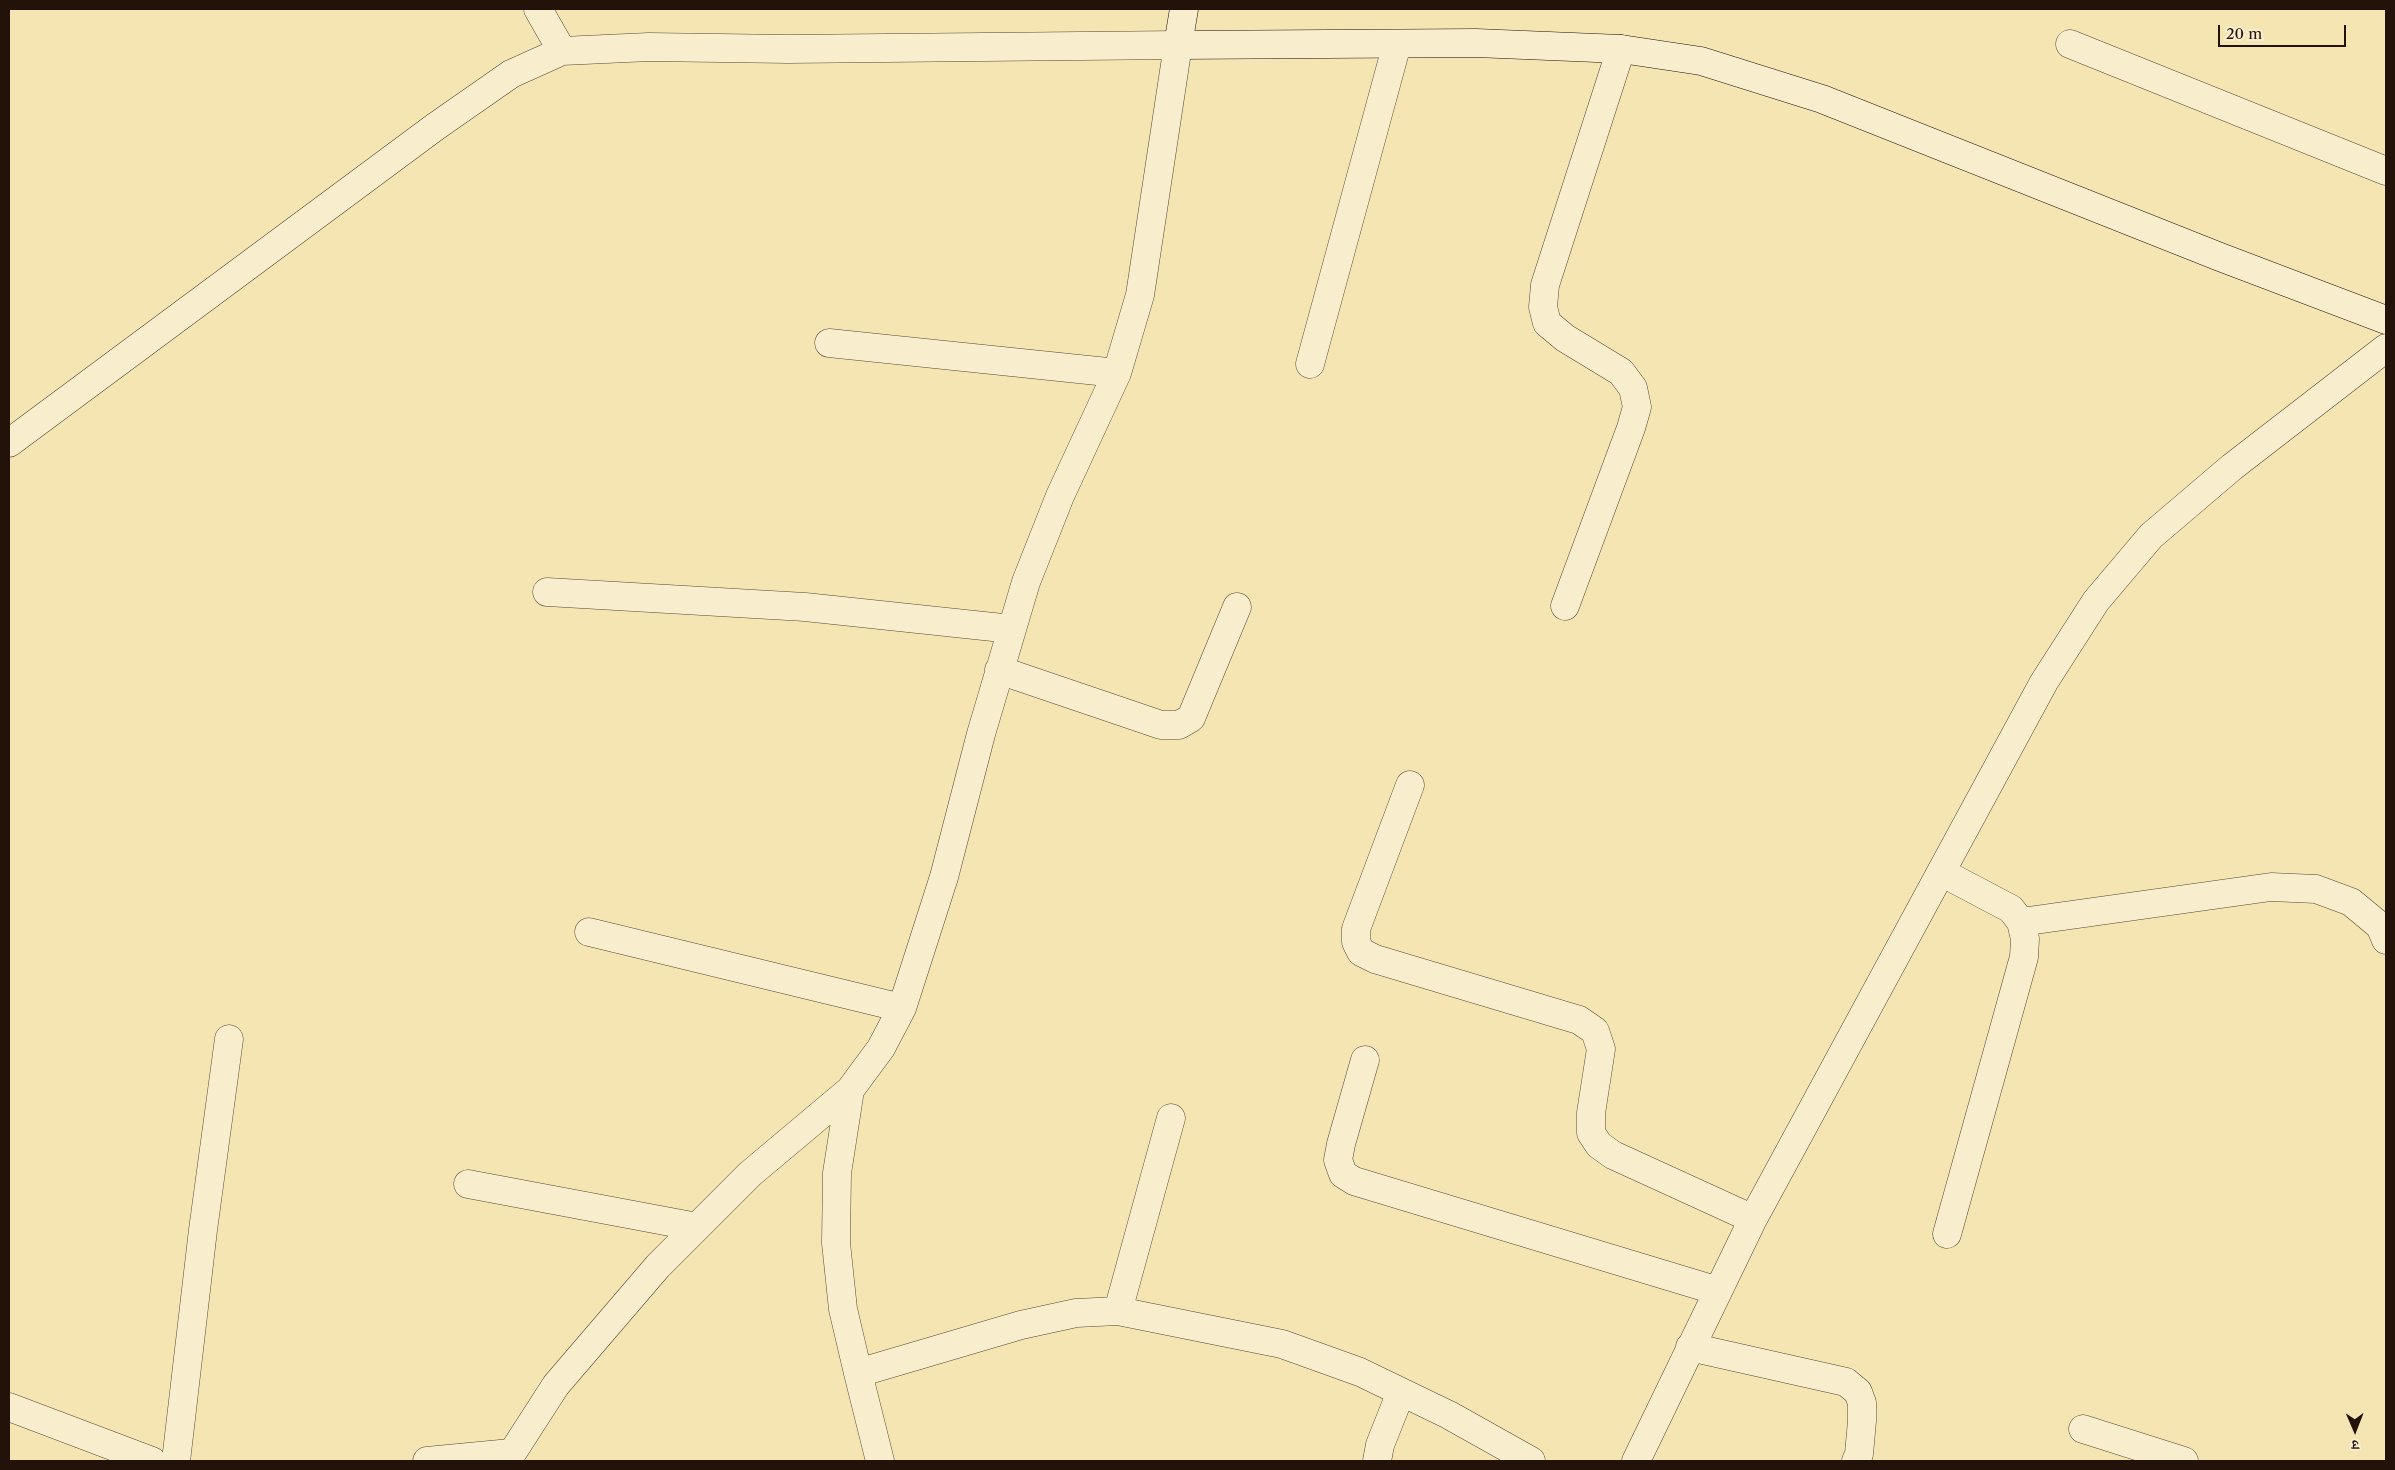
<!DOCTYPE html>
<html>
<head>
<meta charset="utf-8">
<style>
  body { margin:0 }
  #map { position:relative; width:2395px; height:1470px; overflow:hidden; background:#f4e5b2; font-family:"Libre Caslon Text","Noto Serif Devanagari",serif }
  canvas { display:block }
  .frame { position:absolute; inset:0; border:10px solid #23120a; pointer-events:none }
  .north { position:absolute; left:2330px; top:1405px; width:50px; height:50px; -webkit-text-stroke:4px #f8eecd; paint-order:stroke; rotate:179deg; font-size:14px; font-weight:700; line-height:20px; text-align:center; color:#23120a }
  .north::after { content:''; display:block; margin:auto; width:18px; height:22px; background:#23120a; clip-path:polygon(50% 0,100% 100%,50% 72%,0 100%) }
  .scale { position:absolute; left:2218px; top:25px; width:128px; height:22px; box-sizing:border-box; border:2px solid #23120a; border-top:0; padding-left:6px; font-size:15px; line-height:18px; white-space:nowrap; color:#23120a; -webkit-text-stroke:4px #f8eecd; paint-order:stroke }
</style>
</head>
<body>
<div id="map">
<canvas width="2395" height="1470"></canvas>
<div class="frame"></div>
<div class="north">उ</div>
<div class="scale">20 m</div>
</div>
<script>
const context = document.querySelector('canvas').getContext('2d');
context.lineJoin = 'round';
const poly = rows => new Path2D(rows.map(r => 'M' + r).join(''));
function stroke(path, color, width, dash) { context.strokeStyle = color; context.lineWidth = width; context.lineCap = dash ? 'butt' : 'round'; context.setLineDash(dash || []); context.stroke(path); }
const street = poly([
  [538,9,562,51],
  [2070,44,2386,171],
  [829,343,1117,373],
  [1310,364,1397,44],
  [9,443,435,127,511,74,562,51,649,47,788,49,1178,45,1140,295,1117,373,1060,496,1026,582,981,734,944,877,902,1008,881,1048,850,1090,750,1174,658,1266,556,1385,507,1461],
  [547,592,805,607,1012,629],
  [1565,606,1631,428,1637,407,1633,388,1621,372,1565,338,1547,323,1543,307,1545,285,1621,49],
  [999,670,1161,725,1179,725,1191,718,1237,607],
  [1410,785,1356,929,1356,942,1361,952,1375,959,1579,1020,1595,1031,1601,1049,1591,1113,1591,1133,1599,1145,1613,1155,1753,1219],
  [1941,872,2011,909,2021,922,2025,939,2024,957,1947,1234],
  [2021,922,2271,887,2316,889,2351,902,2380,926,2386,940],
  [589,932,902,1008],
  [1365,1060,1341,1144,1338,1160,1343,1174,1354,1181,1718,1291],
  [850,1090,837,1173,836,1243,843,1309,858,1373,1021,1325,1076,1313,1118,1311,1282,1344,1360,1372,1449,1415,1531,1461],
  [468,1184,697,1227],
  [1118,1311,1171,1118],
  [1690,1347,1846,1382,1858,1392,1862,1403,1862,1421,1859,1454,1856,1461],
  [858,1373,880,1461],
  [9,1407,152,1461],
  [2083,1429,2184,1461],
  [176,1461,203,1230,229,1039],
  [427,1461,511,1453],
  [1377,1461,1380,1445,1401,1392],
  [1636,1461,1753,1219,2044,682,2096,601,2151,536,2232,467,2386,348]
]);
const secondary = poly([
  [1184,9,1178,45,1476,43,1621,49,1701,61,1822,99,2220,257,2386,320]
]);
stroke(street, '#574734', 29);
stroke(secondary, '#23120a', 29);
stroke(street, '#f8eecd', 28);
stroke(secondary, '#f8eecd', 28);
</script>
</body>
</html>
